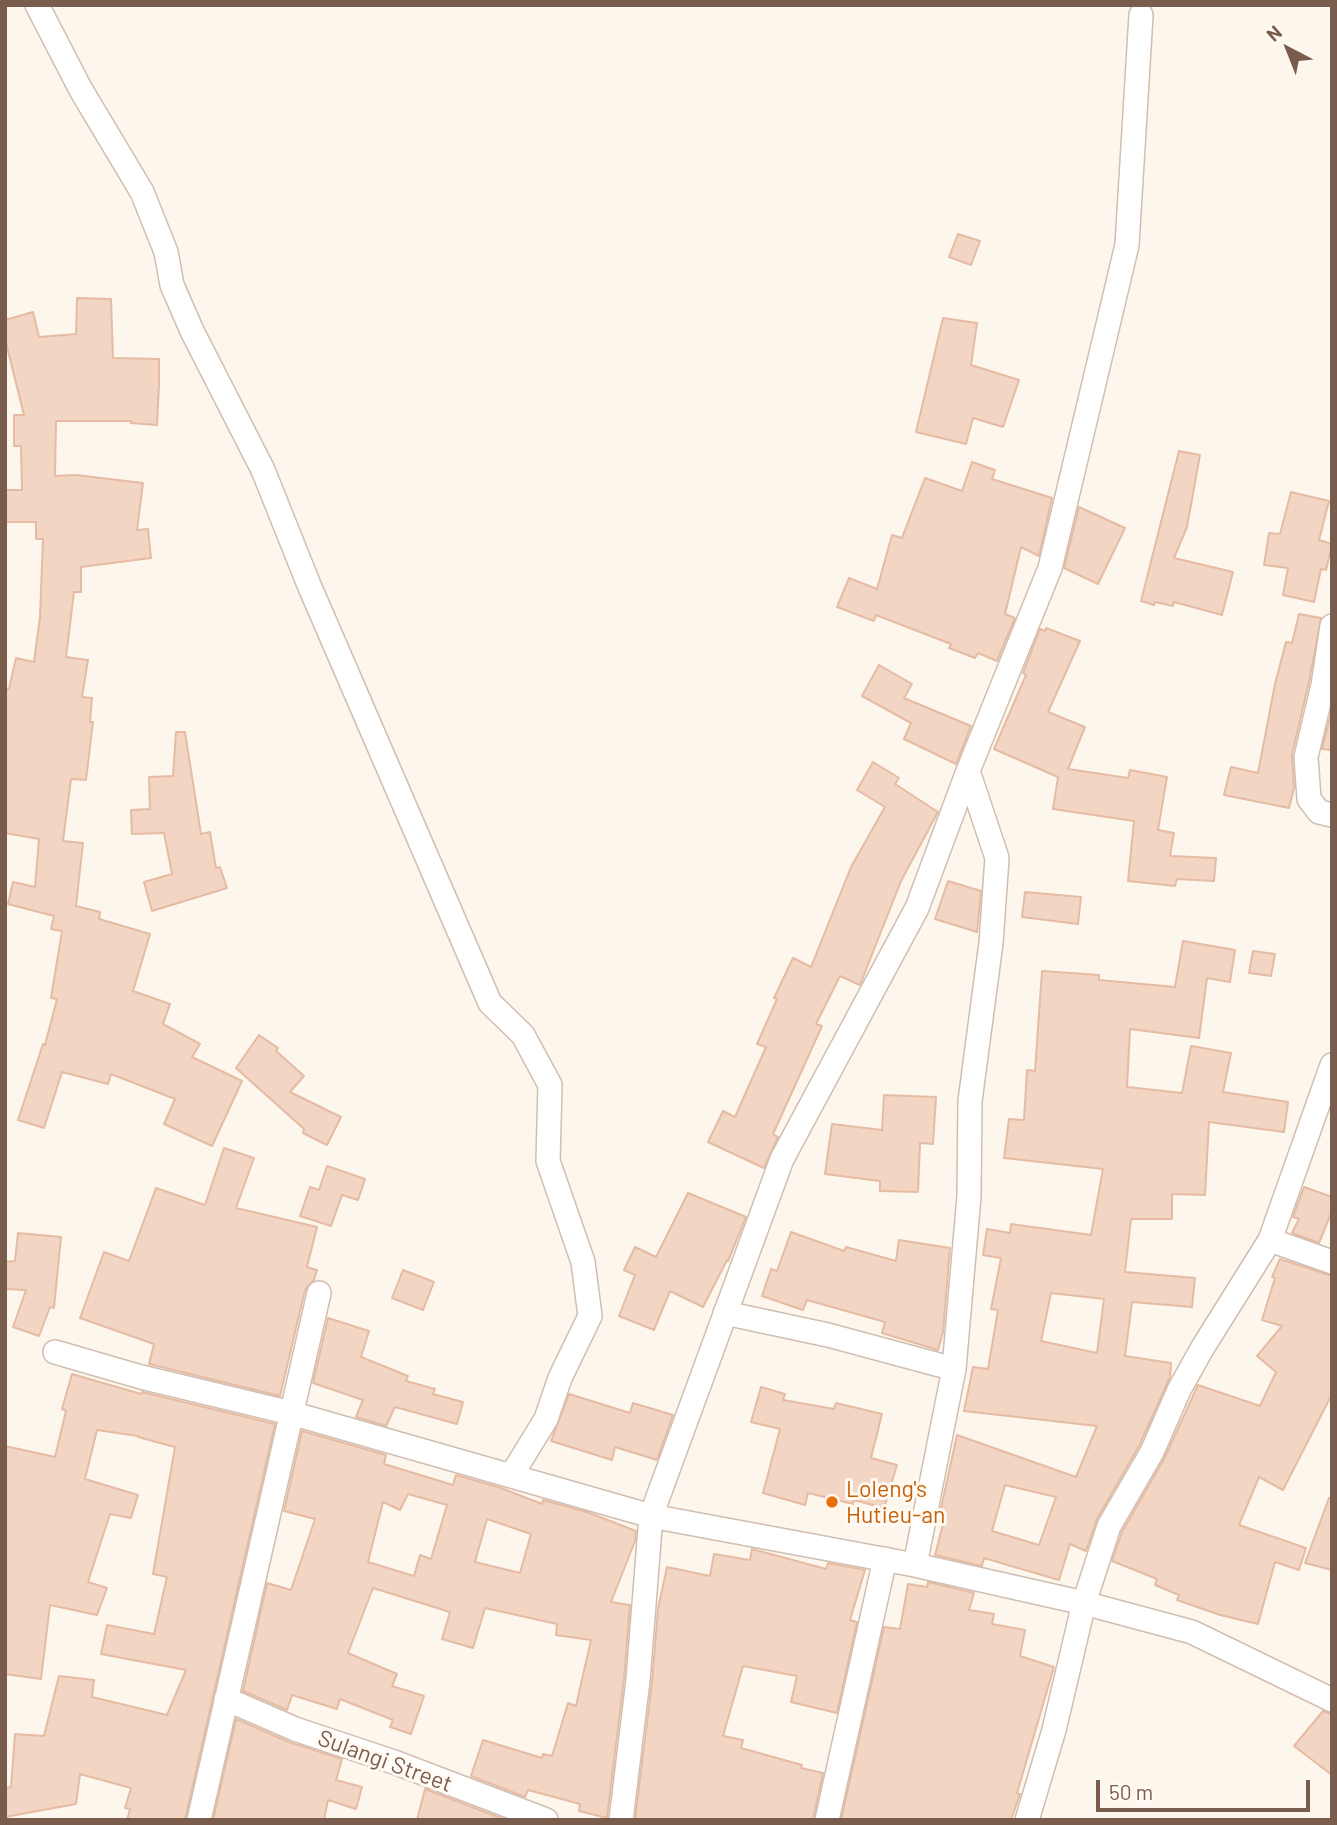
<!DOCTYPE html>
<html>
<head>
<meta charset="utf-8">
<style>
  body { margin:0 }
  #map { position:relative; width:1337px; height:1825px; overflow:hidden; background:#fdf6ec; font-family:Barlow,sans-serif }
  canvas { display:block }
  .frame { position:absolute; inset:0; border:7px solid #7a5c4d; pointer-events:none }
  .north { position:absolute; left:1253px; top:14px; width:70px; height:70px; -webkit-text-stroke:5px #fffaf3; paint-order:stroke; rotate:318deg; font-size:19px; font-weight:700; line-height:28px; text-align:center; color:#7a5c4d }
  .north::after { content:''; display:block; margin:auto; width:24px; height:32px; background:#7a5c4d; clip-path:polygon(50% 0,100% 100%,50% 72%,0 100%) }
  .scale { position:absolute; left:1096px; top:1780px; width:214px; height:32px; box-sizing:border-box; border:4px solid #7a5c4d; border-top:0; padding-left:9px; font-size:21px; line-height:24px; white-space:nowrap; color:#7a5c4d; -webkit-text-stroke:5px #fffaf3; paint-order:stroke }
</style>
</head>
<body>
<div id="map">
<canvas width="1337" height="1825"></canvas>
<div class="frame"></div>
<div class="north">N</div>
<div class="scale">50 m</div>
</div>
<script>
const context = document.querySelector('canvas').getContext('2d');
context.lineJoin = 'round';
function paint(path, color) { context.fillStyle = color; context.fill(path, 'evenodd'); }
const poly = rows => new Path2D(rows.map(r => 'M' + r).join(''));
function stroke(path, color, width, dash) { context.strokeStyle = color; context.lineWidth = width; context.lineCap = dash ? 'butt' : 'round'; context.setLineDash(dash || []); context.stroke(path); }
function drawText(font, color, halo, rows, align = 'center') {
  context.font = font + ' Barlow,sans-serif'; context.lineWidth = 6; context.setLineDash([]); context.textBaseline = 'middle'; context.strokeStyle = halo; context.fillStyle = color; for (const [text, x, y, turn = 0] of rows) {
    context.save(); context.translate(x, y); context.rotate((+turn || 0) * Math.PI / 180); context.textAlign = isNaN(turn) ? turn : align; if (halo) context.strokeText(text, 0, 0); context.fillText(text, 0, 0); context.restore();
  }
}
const building = poly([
  [958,234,980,241,971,265,949,257,958,234],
  [77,298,111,299,113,358,159,359,159,385,157,425,131,423,131,421,56,421,55,476,76,475,143,483,137,530,148,529,151,558,81,567,81,592,74,592,66,657,88,660,82,697,92,698,90,722,93,722,86,780,71,779,63,841,83,843,76,906,100,912,99,919,150,934,133,991,170,1004,163,1024,200,1044,192,1057,242,1081,212,1146,164,1124,175,1099,111,1074,108,1084,62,1072,44,1128,18,1120,43,1044,45,1045,57,999,51,998,62,931,51,929,54,916,8,904,13,882,35,887,39,839,5,833,5,688,9,689,16,658,34,662,40,617,43,539,36,539,36,522,5,522,5,490,22,490,21,446,14,446,14,415,24,415,5,339,5,320,33,312,39,337,76,334,77,298],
  [943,318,977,323,971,365,1019,380,1003,427,973,418,966,444,916,432,943,318],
  [1179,451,1200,455,1187,527,1174,558,1233,572,1222,615,1174,602,1173,606,1155,602,1154,605,1141,601,1179,451],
  [972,462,995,470,992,479,1052,498,1039,556,1021,547,1005,614,1015,618,997,661,978,653,975,658,949,648,951,644,876,615,874,621,837,607,849,578,877,589,892,535,902,538,925,478,962,491,972,462],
  [1291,492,1329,501,1319,540,1332,544,1326,570,1321,569,1314,602,1283,595,1288,568,1264,565,1269,533,1280,534,1291,492],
  [1079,507,1125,528,1098,584,1064,568,1079,507],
  [1299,614,1321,618,1309,682,1292,754,1294,788,1289,808,1224,795,1231,767,1258,773,1275,684,1286,642,1292,643,1299,614],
  [1046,628,1080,641,1048,712,1085,727,1068,769,1128,778,1130,770,1167,777,1158,830,1174,833,1170,856,1216,858,1214,881,1177,879,1175,886,1128,881,1134,821,1053,809,1058,777,994,749,1026,675,1023,673,1040,629,1045,631,1046,628],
  [879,665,912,684,904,698,971,726,956,764,904,739,911,723,862,696,879,665],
  [1332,709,1332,750,1322,749,1332,709],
  [176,732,185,732,201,834,210,832,216,868,220,867,227,888,152,911,144,882,172,874,164,833,132,834,131,810,150,809,149,777,173,776,176,732],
  [873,762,899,778,895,784,938,812,901,881,860,985,840,976,816,1024,822,1026,773,1134,778,1137,764,1168,708,1142,723,1111,735,1117,766,1047,757,1044,777,999,774,998,793,958,811,967,851,867,885,807,857,790,873,762],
  [948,881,981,891,977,932,935,919,948,881],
  [1025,892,1081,897,1078,924,1022,917,1025,892],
  [1183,941,1235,950,1230,982,1207,978,1199,1038,1130,1029,1127,1087,1182,1093,1191,1046,1231,1053,1223,1092,1288,1102,1284,1132,1209,1122,1205,1195,1172,1194,1172,1219,1131,1219,1125,1272,1195,1278,1192,1307,1132,1302,1125,1356,1171,1363,1170,1377,1139,1446,1097,1519,1086,1551,1070,1544,1059,1580,984,1558,982,1566,935,1555,943,1524,938,1522,957,1435,1076,1477,1097,1426,964,1411,973,1367,988,1369,998,1310,991,1309,1001,1258,983,1255,987,1229,1010,1233,1011,1224,1091,1235,1103,1169,1004,1158,1009,1119,1024,1120,1027,1070,1035,1071,1042,971,1099,975,1099,980,1175,987,1183,941],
  [1051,1293,1104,1299,1097,1353,1041,1341,1051,1293],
  [1005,1485,1056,1497,1039,1545,992,1531,1005,1485],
  [1253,951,1275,954,1271,976,1249,973,1253,951],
  [259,1035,278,1048,276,1051,304,1076,290,1092,341,1117,327,1145,303,1133,304,1129,236,1068,259,1035],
  [884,1095,936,1097,933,1144,920,1143,918,1192,880,1191,880,1181,825,1174,832,1124,882,1130,884,1095],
  [224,1148,254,1158,236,1208,317,1227,307,1267,317,1270,314,1280,305,1290,280,1396,149,1364,154,1344,80,1318,104,1252,129,1261,156,1188,205,1205,224,1148],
  [327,1166,365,1179,358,1200,342,1195,331,1226,300,1216,310,1187,319,1190,327,1166],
  [1304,1187,1332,1197,1332,1211,1319,1243,1292,1233,1299,1219,1293,1217,1304,1187],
  [688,1193,746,1217,728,1261,727,1260,703,1307,670,1291,654,1330,619,1316,635,1275,624,1270,635,1247,656,1257,688,1193],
  [791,1232,844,1251,846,1247,896,1261,899,1240,950,1248,943,1332,938,1350,882,1333,885,1322,807,1300,803,1310,762,1296,771,1269,777,1271,791,1232],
  [18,1233,61,1237,54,1308,50,1307,39,1336,13,1327,26,1290,5,1289,5,1262,15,1261,18,1233],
  [1280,1259,1332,1276,1332,1394,1283,1490,1259,1477,1239,1525,1306,1548,1299,1570,1275,1562,1258,1624,1220,1615,1177,1600,1179,1595,1155,1585,1157,1579,1112,1561,1122,1532,1164,1459,1198,1385,1260,1406,1276,1372,1257,1356,1282,1326,1262,1320,1275,1278,1272,1277,1280,1259],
  [403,1270,434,1282,423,1310,392,1298,403,1270],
  [328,1318,369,1331,361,1357,408,1376,406,1381,435,1389,433,1394,463,1402,457,1424,395,1407,386,1426,356,1417,363,1400,313,1383,328,1318],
  [72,1374,141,1394,142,1392,275,1424,185,1820,127,1820,130,1809,125,1808,131,1788,80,1774,76,1804,5,1817,5,1788,11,1787,15,1734,44,1736,59,1676,94,1680,92,1697,167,1715,186,1670,101,1654,107,1625,154,1634,167,1577,153,1574,175,1447,138,1437,138,1436,97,1430,85,1479,138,1495,131,1518,110,1514,88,1582,107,1588,97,1615,50,1605,41,1679,5,1674,5,1446,55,1457,66,1411,62,1409,72,1374],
  [761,1387,785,1394,783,1400,834,1409,836,1403,882,1414,871,1458,897,1465,884,1508,854,1500,853,1504,808,1493,805,1505,763,1493,780,1429,751,1422,761,1387],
  [569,1394,630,1413,633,1403,673,1415,657,1460,615,1447,612,1460,551,1441,569,1394],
  [302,1431,386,1455,384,1464,453,1485,456,1475,501,1488,542,1504,543,1500,587,1512,636,1531,635,1541,611,1602,630,1605,624,1679,607,1818,579,1811,580,1804,528,1790,525,1797,471,1776,483,1740,542,1758,543,1754,552,1756,568,1703,576,1706,591,1640,556,1635,557,1624,485,1608,473,1648,442,1639,450,1612,373,1588,348,1653,397,1674,392,1686,424,1696,411,1734,390,1727,393,1720,340,1699,337,1709,292,1695,287,1710,243,1691,267,1583,291,1590,315,1519,284,1511,302,1431],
  [408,1494,447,1505,431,1559,420,1555,414,1576,368,1562,383,1502,400,1510,408,1494],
  [487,1519,531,1534,520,1573,475,1562,487,1519],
  [1329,1498,1332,1498,1332,1570,1305,1563,1329,1498],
  [752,1549,826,1569,828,1563,865,1570,850,1620,857,1622,837,1713,791,1702,797,1676,743,1666,723,1736,743,1740,741,1748,802,1765,801,1768,823,1773,813,1820,635,1820,652,1682,658,1609,667,1567,710,1576,714,1554,750,1560,752,1549],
  [928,1582,974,1593,969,1610,994,1614,992,1624,1025,1630,1020,1656,1054,1667,1017,1793,1020,1794,1019,1797,1011,1820,841,1820,884,1627,900,1629,908,1584,927,1587,928,1582],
  [1323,1711,1332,1714,1332,1775,1294,1746,1323,1711],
  [236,1719,289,1742,342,1759,336,1780,362,1787,356,1809,328,1800,324,1820,213,1820,236,1719],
  [425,1789,506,1820,417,1820,425,1789]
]);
const minor = poly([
  [37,5,81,90,142,192,166,252,172,285,192,331,263,470,309,585,490,1003,523,1035,550,1085,548,1161,583,1262,590,1316,560,1378,546,1419,511,1476],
  [1332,626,1323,685,1306,757,1309,799,1319,812,1332,815],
  [1270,1240,1332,1262],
  [725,1313,828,1335,954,1369],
  [55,1352,141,1377,291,1413,651,1516,915,1565,1084,1603,1192,1632,1332,1700],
  [915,1565,954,1369,969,1196,970,1101,991,943,997,858,968,771],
  [226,1699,295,1729,394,1762,546,1820],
  [199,1820,319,1293],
  [621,1820,638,1680,651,1516,782,1159,917,908,968,771,1050,568,1127,245,1141,15],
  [827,1820,885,1559],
  [1027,1820,1054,1730,1084,1603,1109,1526,1152,1452,1179,1390,1203,1347,1270,1240,1332,1065]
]);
const markers = [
  [832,1502,7,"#e8710a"]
];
const foodNames = [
  ["Loleng's",846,1489],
  ["Hutieu-an",846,1515]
];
const streetNames = [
  ["Sulangi Street",385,1761,20]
];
paint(building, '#f3d5c3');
stroke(building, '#e6bba3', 2);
stroke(minor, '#d1beb0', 26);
stroke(minor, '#fff', 23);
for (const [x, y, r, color] of markers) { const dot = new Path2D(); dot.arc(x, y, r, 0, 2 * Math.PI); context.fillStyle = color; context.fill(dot); stroke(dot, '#fffaf3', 2.5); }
drawText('23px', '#c56008', '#fffaf3', foodNames, 'left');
drawText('23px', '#7a5c4d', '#fffaf3', streetNames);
</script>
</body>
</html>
